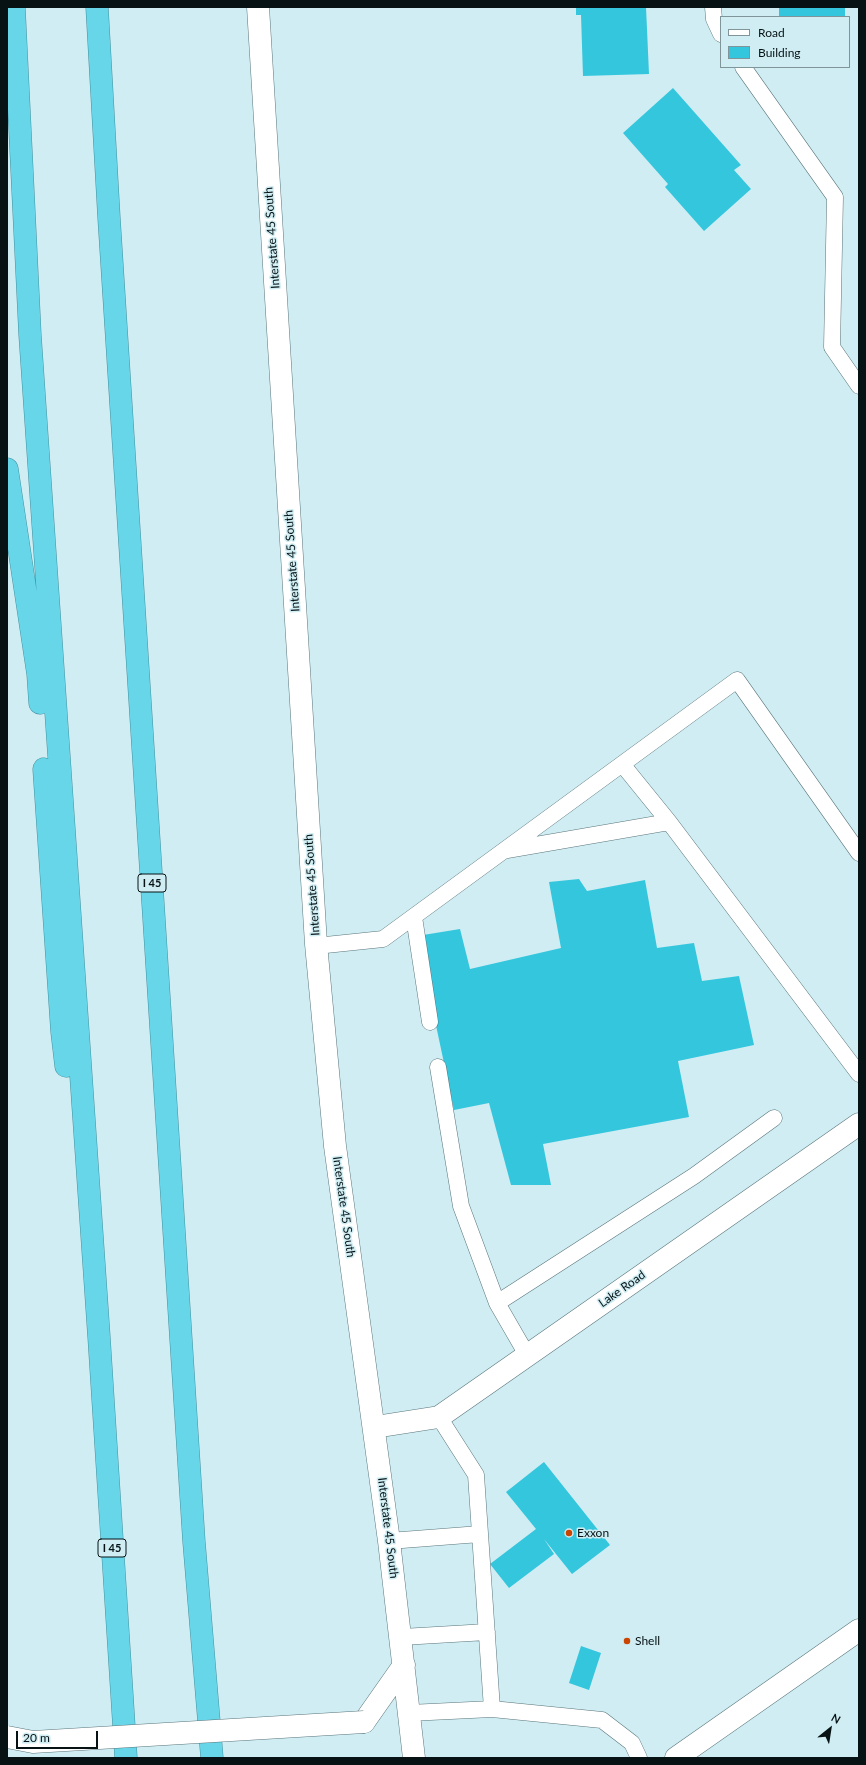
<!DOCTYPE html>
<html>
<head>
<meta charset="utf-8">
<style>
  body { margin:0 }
  #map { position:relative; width:866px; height:1765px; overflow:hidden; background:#cfedf3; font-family:Lato,sans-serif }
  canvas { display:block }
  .frame { position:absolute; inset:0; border:8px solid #071214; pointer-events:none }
  .legend { position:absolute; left:720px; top:16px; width:130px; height:52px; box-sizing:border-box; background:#cfedf3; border:1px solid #7f959a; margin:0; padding:5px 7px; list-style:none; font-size:12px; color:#071214 }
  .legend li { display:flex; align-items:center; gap:8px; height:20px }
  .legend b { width:20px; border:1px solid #7f959a }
  .north { position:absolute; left:810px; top:1709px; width:40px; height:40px; -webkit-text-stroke:3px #cfedf3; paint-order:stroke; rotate:30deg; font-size:11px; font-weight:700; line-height:16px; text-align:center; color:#071214 }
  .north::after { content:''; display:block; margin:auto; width:14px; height:18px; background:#071214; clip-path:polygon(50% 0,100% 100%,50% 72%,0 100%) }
  .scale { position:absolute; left:16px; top:1731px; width:82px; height:18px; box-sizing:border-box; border:2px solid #071214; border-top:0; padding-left:5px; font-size:12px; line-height:14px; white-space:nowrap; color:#071214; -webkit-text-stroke:3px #cfedf3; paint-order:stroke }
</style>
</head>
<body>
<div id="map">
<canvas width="866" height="1765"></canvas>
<div class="frame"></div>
<ul class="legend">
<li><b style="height:5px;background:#fff"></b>Road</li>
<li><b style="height:11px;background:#34c6dd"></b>Building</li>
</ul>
<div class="north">N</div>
<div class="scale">20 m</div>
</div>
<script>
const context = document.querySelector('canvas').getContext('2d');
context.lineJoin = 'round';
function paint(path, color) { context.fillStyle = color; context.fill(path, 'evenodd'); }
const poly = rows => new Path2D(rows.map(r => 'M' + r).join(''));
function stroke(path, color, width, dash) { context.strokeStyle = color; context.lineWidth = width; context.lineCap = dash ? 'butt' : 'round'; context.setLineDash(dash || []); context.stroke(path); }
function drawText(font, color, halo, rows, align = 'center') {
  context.font = font + ' Lato,sans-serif'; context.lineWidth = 3; context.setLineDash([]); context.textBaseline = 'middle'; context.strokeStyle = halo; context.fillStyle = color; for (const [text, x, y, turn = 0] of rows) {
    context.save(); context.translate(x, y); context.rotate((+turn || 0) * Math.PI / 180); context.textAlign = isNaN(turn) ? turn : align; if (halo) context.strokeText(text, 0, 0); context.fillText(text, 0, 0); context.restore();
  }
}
const building = poly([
  [576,7,646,7,649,74,583,76,581,15,576,15],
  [779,7,845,7,845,17,779,17],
  [673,88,741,165,734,170,751,189,704,231,665,187,668,184,623,133],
  [579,879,587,891,645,880,657,948,694,943,702,981,739,976,754,1045,678,1061,689,1117,543,1144,551,1185,511,1185,489,1103,454,1110,417,936,460,929,470,969,561,948,549,882],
  [544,1462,610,1545,572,1574,544,1539,554,1554,509,1588,490,1564,536,1529,506,1492],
  [581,1646,601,1653,589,1690,569,1683]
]);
const service = poly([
  [713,7,714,19,721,34],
  [743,67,835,197,832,347,859,386],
  [622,764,669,822],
  [507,850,669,822,859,1074],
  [414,917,430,1022],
  [316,946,383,939,737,680,859,853],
  [438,1067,461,1206,497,1303,527,1355],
  [497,1303,694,1176,774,1118],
  [389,1541,480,1534],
  [402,1637,487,1632],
  [492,1709,602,1720,632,1743,639,1758],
  [409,1713,492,1709,476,1475,439,1417]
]);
const minor = poly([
  [676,1758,859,1630]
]);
const tertiary = poly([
  [375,1427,439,1417,859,1124]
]);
const secondary = poly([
  [258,7,316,944,335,1146,389,1541,414,1758],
  [364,1722,404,1665]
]);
const motorway = poly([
  [14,7,30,335,99,1337,126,1758],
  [97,7,109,218,194,1542,212,1758],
  [7,469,38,674,40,703],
  [44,769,62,1032,66,1066]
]);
const secondaryBridge = poly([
  [7,1737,33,1742,364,1722]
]);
const markers = [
  [569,1533,4,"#cb4502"],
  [627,1641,4,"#cb4502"]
];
const shields = [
  [152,883,28],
  [112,1548,28]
];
const shieldNames = [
  ["I 45",152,883],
  ["I 45",112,1548]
];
const streetNames = [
  ["Interstate 45 South",272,238,-94],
  ["Interstate 45 South",292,561,-94],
  ["Interstate 45 South",312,885,-94],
  ["Interstate 45 South",344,1207,82],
  ["Lake Road",622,1289,-35],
  ["Interstate 45 South",388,1528,83]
];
const poiNames = [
  ["Exxon",577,1533],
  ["Shell",635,1641]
];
paint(building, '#34c6dd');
stroke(service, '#5a757b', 17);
stroke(minor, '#5a757b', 23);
stroke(tertiary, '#5a757b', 23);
stroke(secondary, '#5a757b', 23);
stroke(motorway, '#45919e', 23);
stroke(service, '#fff', 16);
stroke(minor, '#fff', 22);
stroke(tertiary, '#fff', 22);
stroke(secondary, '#fff', 22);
stroke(motorway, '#67d6e9', 22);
stroke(secondaryBridge, '#5a757b', 23, []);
stroke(secondaryBridge, '#fff', 22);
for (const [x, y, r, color] of markers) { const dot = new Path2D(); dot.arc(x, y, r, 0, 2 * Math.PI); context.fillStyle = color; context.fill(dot); stroke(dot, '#cfedf3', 1.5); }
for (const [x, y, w] of shields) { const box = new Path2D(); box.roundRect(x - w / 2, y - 9, w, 18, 3); context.fillStyle = '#cfedf3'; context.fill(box); stroke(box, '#071214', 1); }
drawText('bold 11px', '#071214', null, shieldNames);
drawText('12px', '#071214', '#cfedf3', streetNames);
drawText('12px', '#071214', '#cfedf3', poiNames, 'left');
</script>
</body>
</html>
